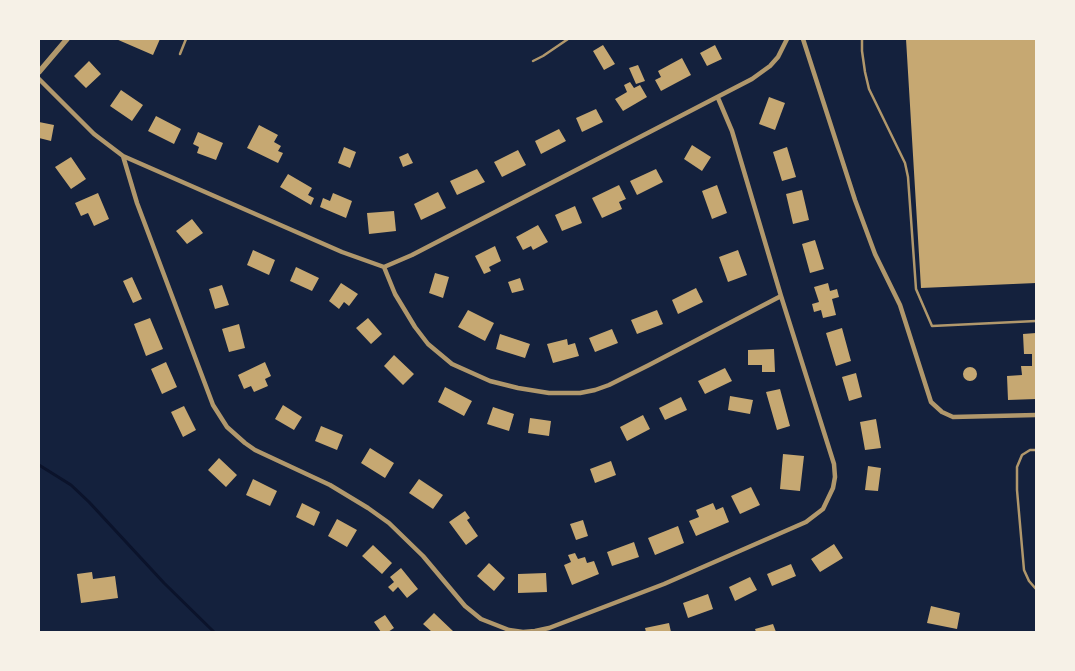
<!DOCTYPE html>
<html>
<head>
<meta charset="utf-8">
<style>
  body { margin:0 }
  #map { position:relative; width:1075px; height:671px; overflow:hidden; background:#14213d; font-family:Poppins,sans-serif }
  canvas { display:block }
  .frame { position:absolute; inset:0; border:40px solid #f6f1e7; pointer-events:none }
</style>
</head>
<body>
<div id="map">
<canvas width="1075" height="671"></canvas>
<div class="frame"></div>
</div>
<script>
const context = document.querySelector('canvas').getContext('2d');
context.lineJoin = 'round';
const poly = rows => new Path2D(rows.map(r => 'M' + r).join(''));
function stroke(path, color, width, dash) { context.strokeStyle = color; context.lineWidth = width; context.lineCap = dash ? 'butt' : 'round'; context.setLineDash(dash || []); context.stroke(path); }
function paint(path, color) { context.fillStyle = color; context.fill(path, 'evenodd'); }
const stream = poly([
  [39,465,71,485,89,502,164,583,214,632]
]);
const building = poly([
  [116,39,160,39,153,55],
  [906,39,1036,39,1036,283,921,288],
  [603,45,615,64,604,70,593,51],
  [715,45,722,59,707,66,700,53],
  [682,58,691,75,661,91,655,80,661,77,658,71],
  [89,61,101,74,86,88,74,76],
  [638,65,645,81,636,84,629,68],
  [630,82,634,88,640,85,647,97,623,111,615,99,627,92,624,85],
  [121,90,143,105,132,121,110,106],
  [769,97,785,103,775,130,759,124],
  [596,109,603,122,582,132,576,118],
  [156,116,181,129,174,144,148,131],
  [39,122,54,125,51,141,39,138],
  [259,125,278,135,274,142,281,146,278,151,283,153,278,163,247,148],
  [559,129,566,141,541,154,535,141],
  [198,132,223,143,216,160,197,153,199,147,193,144],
  [692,145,711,157,702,171,684,159],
  [344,147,356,152,350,168,338,163],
  [787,147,796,177,782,181,773,152],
  [518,150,526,165,502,177,494,162],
  [408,153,413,163,403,167,399,157],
  [71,157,86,179,71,189,55,167],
  [477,169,485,182,457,195,450,181],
  [656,169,663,182,637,195,630,181],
  [288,174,312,188,308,195,314,198,311,205,280,187],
  [619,185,626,199,619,202,622,209,602,218,592,198],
  [717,185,727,213,712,219,702,191],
  [802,190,809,220,793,224,786,194],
  [438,192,446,208,421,220,414,204],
  [98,193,109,219,94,226,88,213,81,216,75,203],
  [333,193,352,201,346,218,320,207,323,198,330,201],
  [575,206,582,223,562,231,555,215],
  [394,211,396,231,369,234,367,213],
  [192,219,203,233,187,244,176,231],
  [538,225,548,242,533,250,531,246,523,250,516,237],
  [815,240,824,269,810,273,802,244],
  [495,246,501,261,489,267,491,271,484,274,475,256],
  [253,250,275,260,269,275,247,265],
  [738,250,747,275,728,282,719,257],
  [296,267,319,278,312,291,290,281],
  [435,273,449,277,443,298,429,293],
  [132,277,142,299,133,303,123,281],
  [520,278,524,290,512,293,508,282],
  [341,283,358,294,349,306,344,302,339,309,329,301],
  [828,283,830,291,837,289,839,297,832,299,836,315,823,318,821,310,814,312,812,304,819,302,814,287],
  [222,285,229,305,215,309,209,289],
  [696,288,703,302,678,314,672,300],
  [468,310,494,323,485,341,458,327],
  [657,310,663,324,637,334,631,320],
  [150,318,163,349,146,356,134,324],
  [368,318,382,334,371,344,356,328],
  [239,324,245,348,229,352,222,329],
  [842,328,851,361,836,366,826,333],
  [612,329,618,343,595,352,589,338],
  [1036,333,1036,399,1008,400,1007,376,1022,375,1021,366,1032,366,1032,354,1024,354,1023,334],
  [500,334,530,344,525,358,496,349],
  [567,339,568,345,575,343,579,356,553,363,547,344],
  [774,349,775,372,762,372,762,365,748,365,748,350],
  [394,355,414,374,403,385,384,366],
  [166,362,177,387,162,394,151,369],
  [265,362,271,376,265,379,268,386,254,392,251,386,244,389,238,375],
  '963 374a7 7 0 1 1 14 0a7 7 0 1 1-14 0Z',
  [725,368,732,381,705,394,698,381],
  [856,373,862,397,849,401,842,377],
  [445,387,472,401,464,416,438,402],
  [780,389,790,426,777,430,766,392],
  [730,396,753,400,750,414,728,410],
  [681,397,687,410,665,420,659,408],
  [283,405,302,417,294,430,275,419],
  [184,406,196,430,183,437,171,412],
  [493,407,514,414,509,431,487,424],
  [643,415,650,429,627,441,620,427],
  [530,418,551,421,549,436,528,433],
  [876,419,881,448,865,450,860,422],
  [321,426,343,435,337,450,315,441],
  [370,448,394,463,385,478,361,463],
  [783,454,804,456,800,491,780,489],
  [219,458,237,475,226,487,208,470],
  [611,461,616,475,595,483,590,469],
  [868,466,881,468,878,491,865,490],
  [253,479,277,491,270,506,246,495],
  [419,479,443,495,433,509,409,493],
  [751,487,760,505,740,514,731,496],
  [302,503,320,512,314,526,296,517],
  [713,503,716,510,723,507,729,522,696,536,689,521,699,517,696,510],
  [465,511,470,518,467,520,478,536,466,545,449,522],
  [337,519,357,530,347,547,328,536],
  [583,520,588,536,576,540,570,524],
  [678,526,684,543,655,555,648,538],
  [634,542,639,557,612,566,607,552],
  [834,544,843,558,820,572,811,559],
  [373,545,392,563,382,574,362,556],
  [575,553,578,559,585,557,587,563,594,561,599,574,572,585,564,565,571,562,568,555],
  [489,563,505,578,494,591,477,576],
  [791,564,796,576,772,586,767,574],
  [401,568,418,589,407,598,398,587,393,592,388,587,394,582,390,577],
  [92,572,93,579,115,576,118,598,81,603,77,574],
  [546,573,547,592,518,593,518,574],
  [750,577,757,590,735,601,729,587],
  [708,594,713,609,688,618,683,603],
  [931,606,960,613,957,629,927,623],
  [434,613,454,632,432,632,423,624],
  [385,615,394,628,388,632,381,632,374,622],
  [669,623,671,632,646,632,645,628],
  [773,624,776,632,756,632,755,629]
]);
const service = poly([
  [862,39,862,51,865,72,869,89,905,163,908,177,916,289,932,326,1036,321],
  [180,54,186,39],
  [533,61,543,56,568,39],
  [1036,450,1030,450,1022,455,1017,467,1017,490,1024,570,1029,581,1036,589]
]);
const minor = poly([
  [803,39,855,200,875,254,900,305,931,402,942,412,953,417,1036,415],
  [39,79,94,134,123,156,342,252,384,267,395,294,415,327,428,344,452,364,490,381,518,388,549,393,580,393,595,390,609,385,649,365,781,296],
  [123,156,137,203,213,405,227,427,245,443,255,450,330,485,368,508,389,523,423,556,465,606,481,619,509,630,523,632,535,631,549,628,664,584,806,522,823,509,833,488,835,477,834,464,781,296,732,131,718,98],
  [384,267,412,255,752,79,770,66,778,57,787,39]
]);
const tertiary = poly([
  [39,72,67,39]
]);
stroke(stream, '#0b132b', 3);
paint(building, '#c6a872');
stroke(service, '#b1986c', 2.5);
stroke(minor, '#b1986c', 4.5);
stroke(tertiary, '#b1986c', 5.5);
</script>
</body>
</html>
